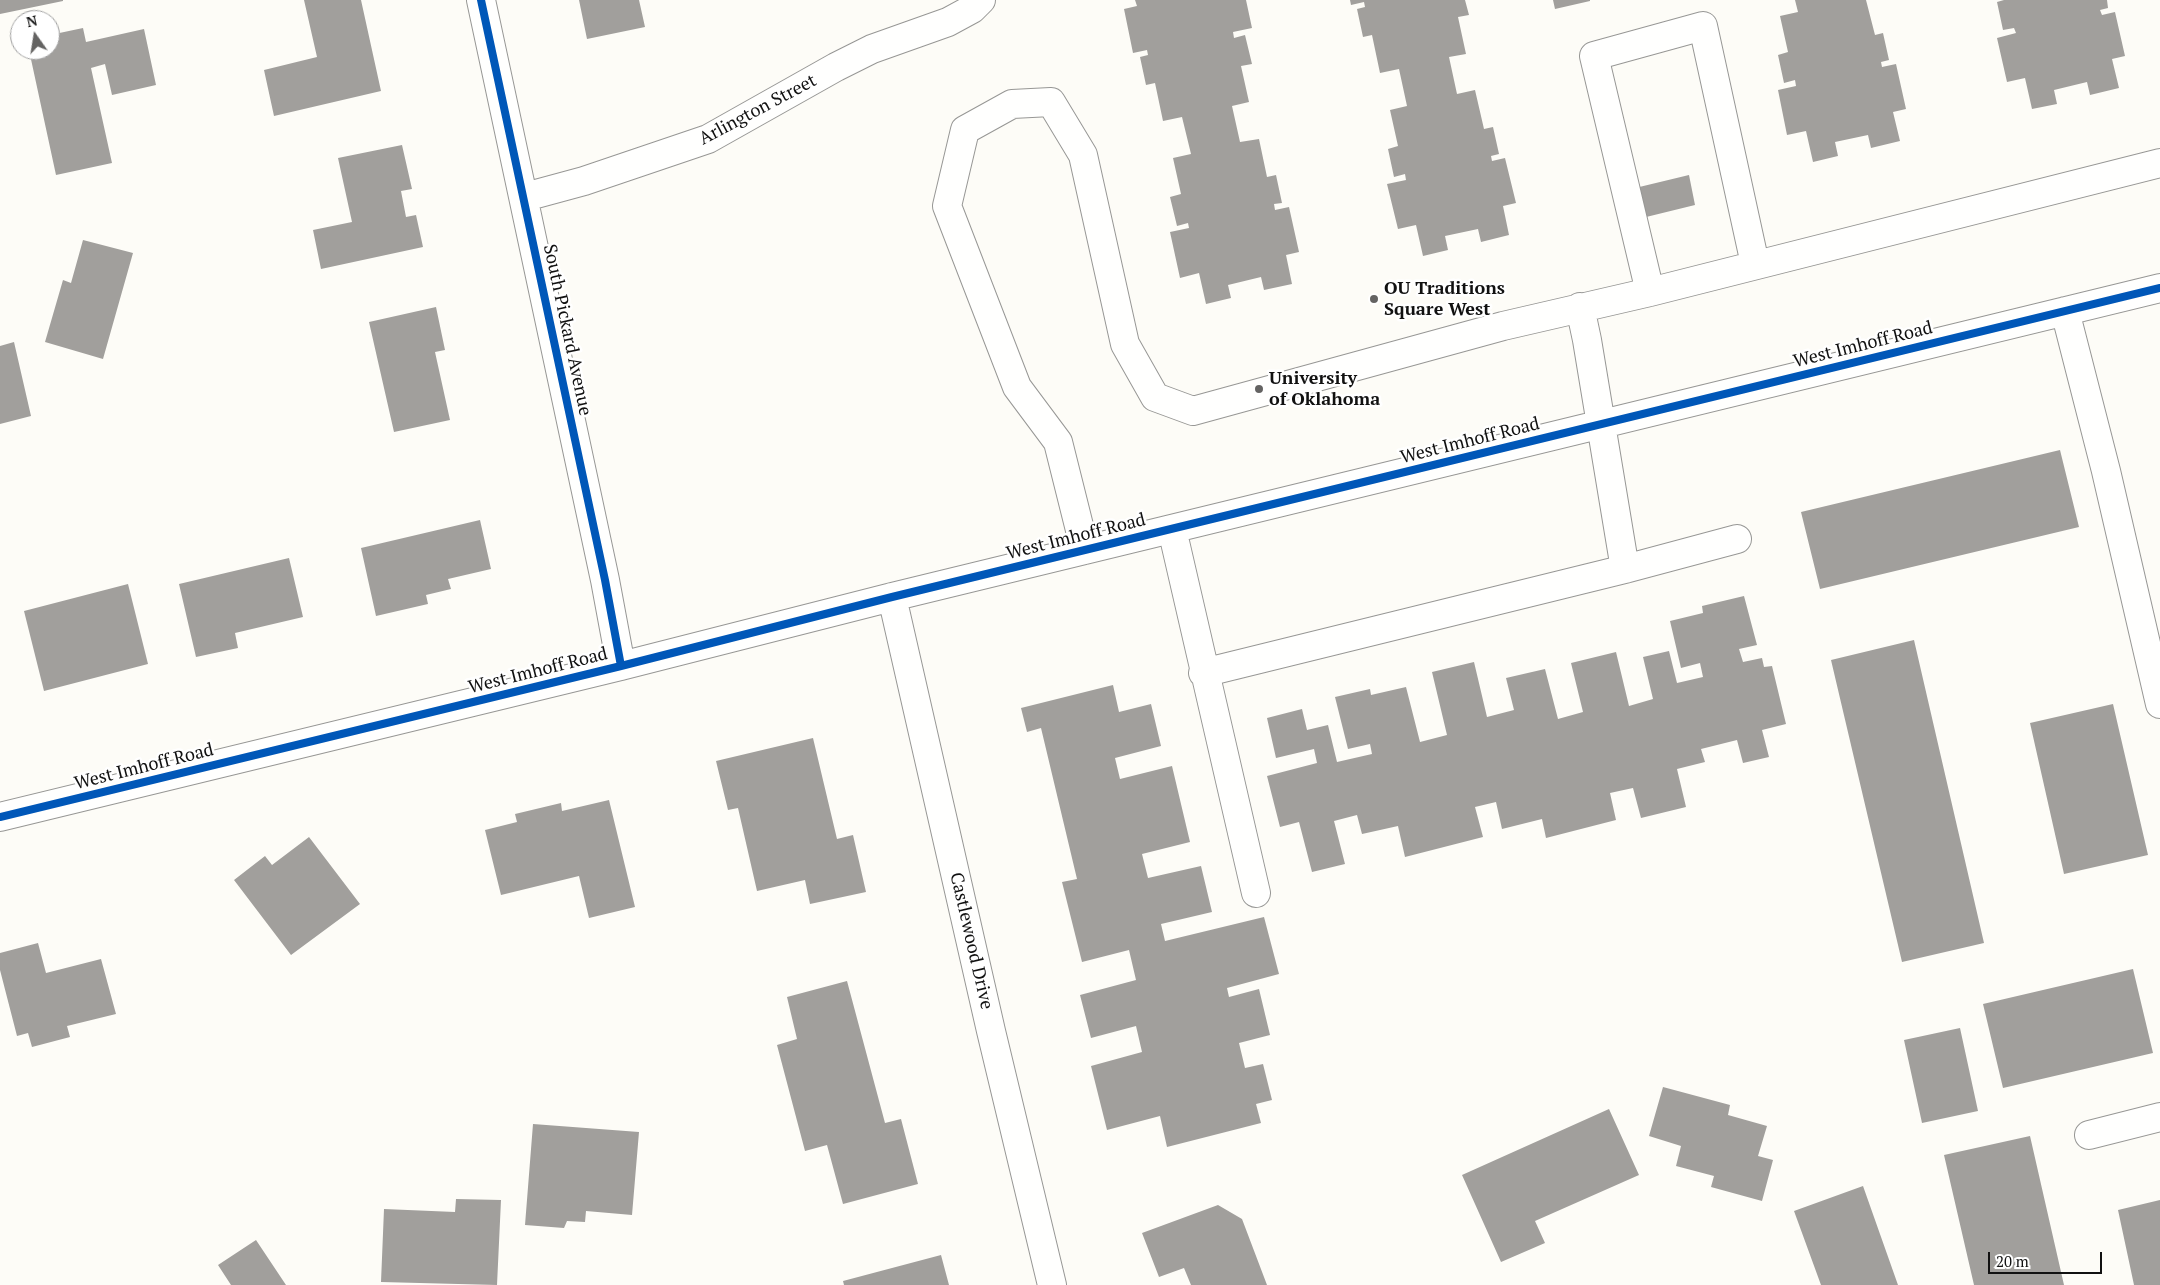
<!DOCTYPE html>
<html>
<head>
<meta charset="utf-8">
<style>
  body { margin:0 }
  #map { position:relative; width:2160px; height:1285px; overflow:hidden; background:#fdfcf7; font-family:"PT Serif",serif }
  canvas { display:block }
  .north { position:absolute; left:10px; top:10px; width:50px; height:50px; box-sizing:border-box; background:#fff; border:1px solid #a0a0a0; border-radius:50%; rotate:347deg; font-size:14px; font-weight:700; line-height:20px; text-align:center; color:#111 }
  .north::after { content:''; display:block; margin:auto; width:18px; height:22px; background:#646362; clip-path:polygon(50% 0,100% 100%,50% 72%,0 100%) }
  .scale { position:absolute; left:1988px; top:1252px; width:114px; height:22px; box-sizing:border-box; border:2px solid #111; border-top:0; padding-left:6px; font-size:15px; line-height:18px; white-space:nowrap; color:#111; -webkit-text-stroke:4px #fff; paint-order:stroke }
</style>
</head>
<body>
<div id="map">
<canvas width="2160" height="1285"></canvas>
<div class="north">N</div>
<div class="scale">20 m</div>
</div>
<script>
const context = document.querySelector('canvas').getContext('2d');
context.lineJoin = 'round';
function paint(path, color) { context.fillStyle = color; context.fill(path, 'evenodd'); }
const poly = rows => new Path2D(rows.map(r => 'M' + r).join(''));
function stroke(path, color, width, dash) { context.strokeStyle = color; context.lineWidth = width; context.lineCap = dash ? 'butt' : 'round'; context.setLineDash(dash || []); context.stroke(path); }
function drawText(font, color, halo, rows, align = 'center') {
  context.font = font + ' "PT Serif",serif'; context.lineWidth = 5; context.setLineDash([]); context.textBaseline = 'middle'; context.strokeStyle = halo; context.fillStyle = color; for (const [text, x, y, turn = 0] of rows) {
    context.save(); context.translate(x, y); context.rotate((+turn || 0) * Math.PI / 180); context.textAlign = isNaN(turn) ? turn : align; if (halo) context.strokeText(text, 0, 0); context.fillText(text, 0, 0); context.restore();
  }
}
const building = poly([
  [0,0,63,0,63,1,0,14],
  [304,0,361,0,381,91,274,116,264,70,317,57],
  [579,0,639,0,645,27,587,39],
  [1135,0,1246,0,1252,28,1233,32,1234,38,1245,35,1252,64,1241,66,1249,102,1232,106,1240,142,1259,139,1267,177,1276,175,1282,203,1274,204,1275,210,1289,207,1299,252,1286,255,1292,284,1264,290,1261,277,1228,285,1231,298,1206,304,1199,273,1180,278,1170,232,1189,228,1188,223,1177,226,1170,197,1181,194,1173,158,1191,154,1182,117,1163,121,1155,83,1146,85,1140,57,1148,55,1147,50,1133,53,1124,9,1137,6],
  [1350,0,1465,0,1469,15,1458,17,1466,54,1449,57,1457,94,1475,90,1484,129,1493,127,1499,154,1491,156,1492,161,1505,158,1516,203,1503,206,1509,235,1481,242,1478,229,1445,236,1448,250,1423,256,1416,225,1398,229,1387,184,1406,180,1405,174,1394,177,1388,149,1398,146,1390,110,1407,106,1399,69,1380,73,1372,35,1363,37,1357,9,1365,7,1364,2,1351,5],
  [1553,0,1590,0,1590,1,1555,9],
  [1795,0,1866,0,1875,35,1883,33,1889,60,1881,62,1882,67,1896,64,1906,109,1893,112,1900,141,1871,148,1868,135,1835,142,1838,156,1813,162,1806,131,1787,135,1778,90,1796,86,1795,80,1784,83,1778,55,1788,52,1780,16,1798,12],
  [2004,0,2107,0,2108,8,2100,10,2102,15,2115,12,2125,56,2112,59,2119,88,2090,95,2087,82,2054,90,2057,104,2032,109,2025,78,2007,82,1997,38,2016,33,2014,28,2003,30,1997,2],
  [83,28,86,42,144,29,156,85,112,95,105,64,91,68,112,163,56,175,29,50,50,50,50,35],
  [402,145,412,189,401,191,406,217,416,215,423,247,321,269,313,230,352,222,338,158],
  [1689,175,1695,205,1638,219,1631,189],
  [83,240,133,253,103,359,45,342,63,280,71,283],
  [436,307,445,350,435,352,450,420,394,432,369,322],
  [14,342,31,416,0,424,0,346],
  [2060,450,2079,527,1820,589,1801,512],
  [480,520,491,569,448,579,451,589,426,595,428,604,376,616,361,548],
  [289,558,303,617,235,633,238,648,196,657,179,584],
  [128,584,148,664,44,691,24,611],
  [1744,596,1757,645,1739,649,1743,662,1762,658,1764,667,1772,666,1786,724,1762,730,1769,757,1743,763,1737,740,1701,749,1705,762,1677,769,1686,807,1641,818,1633,788,1610,793,1616,820,1546,838,1542,819,1502,829,1496,802,1475,807,1483,837,1405,857,1398,826,1362,834,1357,815,1334,821,1345,864,1312,872,1299,822,1280,827,1267,776,1317,763,1314,749,1276,758,1267,718,1302,709,1307,730,1328,725,1337,762,1372,754,1370,744,1348,749,1335,697,1370,689,1371,695,1406,687,1420,742,1447,735,1432,672,1474,662,1487,717,1514,710,1506,678,1545,669,1558,719,1583,712,1571,663,1616,652,1629,706,1653,699,1643,657,1669,651,1677,683,1703,677,1700,663,1681,668,1670,621,1703,613,1702,606],
  [1914,640,1984,943,1902,962,1831,660],
  [1113,685,1119,712,1151,704,1161,746,1115,758,1120,779,1172,766,1190,842,1142,854,1148,878,1201,866,1212,912,1161,924,1165,941,1264,917,1279,974,1227,988,1229,997,1259,989,1270,1035,1239,1043,1245,1068,1263,1064,1272,1100,1256,1104,1261,1123,1167,1147,1160,1116,1107,1130,1091,1066,1142,1052,1136,1026,1091,1038,1080,995,1136,980,1129,950,1082,962,1062,882,1077,879,1041,728,1027,732,1021,708],
  [2113,704,2148,855,2064,874,2030,723],
  [813,738,837,839,853,835,866,892,810,904,805,880,757,891,738,808,728,810,716,761],
  [609,800,635,907,589,918,579,876,501,895,485,830,517,822,515,814,561,803,562,811],
  [309,837,360,904,291,955,234,880,265,856,272,865],
  [38,943,46,973,101,959,116,1014,67,1026,70,1037,32,1047,28,1033,17,1036,0,970,0,953],
  [2133,969,2153,1053,2003,1088,1983,1004],
  [847,981,885,1123,901,1119,918,1184,843,1204,827,1145,805,1151,777,1045,797,1039,787,997],
  [1960,1028,1978,1111,1922,1123,1904,1040],
  [1663,1087,1730,1105,1728,1115,1767,1126,1758,1156,1773,1160,1762,1201,1711,1187,1714,1176,1676,1166,1681,1146,1649,1136],
  [1609,1109,1639,1175,1535,1221,1545,1243,1501,1262,1462,1175],
  [533,1124,639,1132,632,1215,586,1211,585,1222,567,1221,564,1228,525,1225],
  [2030,1136,2064,1285,1974,1285,1944,1155],
  [1863,1186,1898,1285,1821,1285,1794,1211],
  [456,1199,501,1200,497,1285,381,1282,384,1209,455,1212],
  [2160,1200,2160,1285,2134,1285,2118,1210],
  [1218,1205,1242,1219,1267,1285,1191,1285,1184,1268,1159,1277,1142,1233],
  [256,1240,286,1285,231,1285,218,1265],
  [941,1255,949,1285,844,1285,843,1281]
]);
const minor = poly([
  [481,0,605,580,621,666],
  [525,197,584,181,708,139,836,67,872,49,948,22,972,9,981,0],
  [1650,292,1594,56,1703,26,1755,264],
  [1580,307,1587,340,1625,569],
  [2065,311,2106,471,2160,704],
  [1172,529,1256,893],
  [1085,550,1058,442,1017,387,947,206,965,130,1012,104,1051,102,1083,155,1125,344,1155,397,1193,411,1503,326,1650,292,2160,163],
  [892,597,991,1031,1052,1285],
  [1203,673,1625,569,1737,539],
  [0,817,621,666,892,597,2160,288],
  [2089,1135,2160,1117]
]);
const cycleway = poly([
  [481,0,605,580,621,666],
  [0,817,621,666,892,597,2160,288]
]);
const markers = [
  [1374,299,5,"#646362"],
  [1259,389,5,"#646362"]
];
const streetNames = [
  ["Arlington Street",758,110,-28],
  ["South Pickard Avenue",567,330,78],
  ["West Imhoff Road",1863,345,-14],
  ["West Imhoff Road",1470,441,-14],
  ["West Imhoff Road",1076,537,-14],
  ["West Imhoff Road",538,671,-14],
  ["West Imhoff Road",144,767,-14],
  ["Castlewood Drive",971,941,77]
];
const poiNames = [
  ["OU Traditions",1384,289],
  ["Square West",1384,310],
  ["University",1269,379],
  ["of Oklahoma",1269,400]
];
paint(building, '#a19f9c');
stroke(minor, '#979795', 30);
stroke(minor, '#fffffe', 28);
stroke(cycleway, '#0057b8', 8);
for (const [x, y, r, color] of markers) { const dot = new Path2D(); dot.arc(x, y, r, 0, 2 * Math.PI); context.fillStyle = color; context.fill(dot); stroke(dot, '#fff', 2); }
drawText('18px', '#111', '#fff', streetNames);
drawText('bold 18px', '#111', '#fff', poiNames, 'left');
</script>
</body>
</html>
